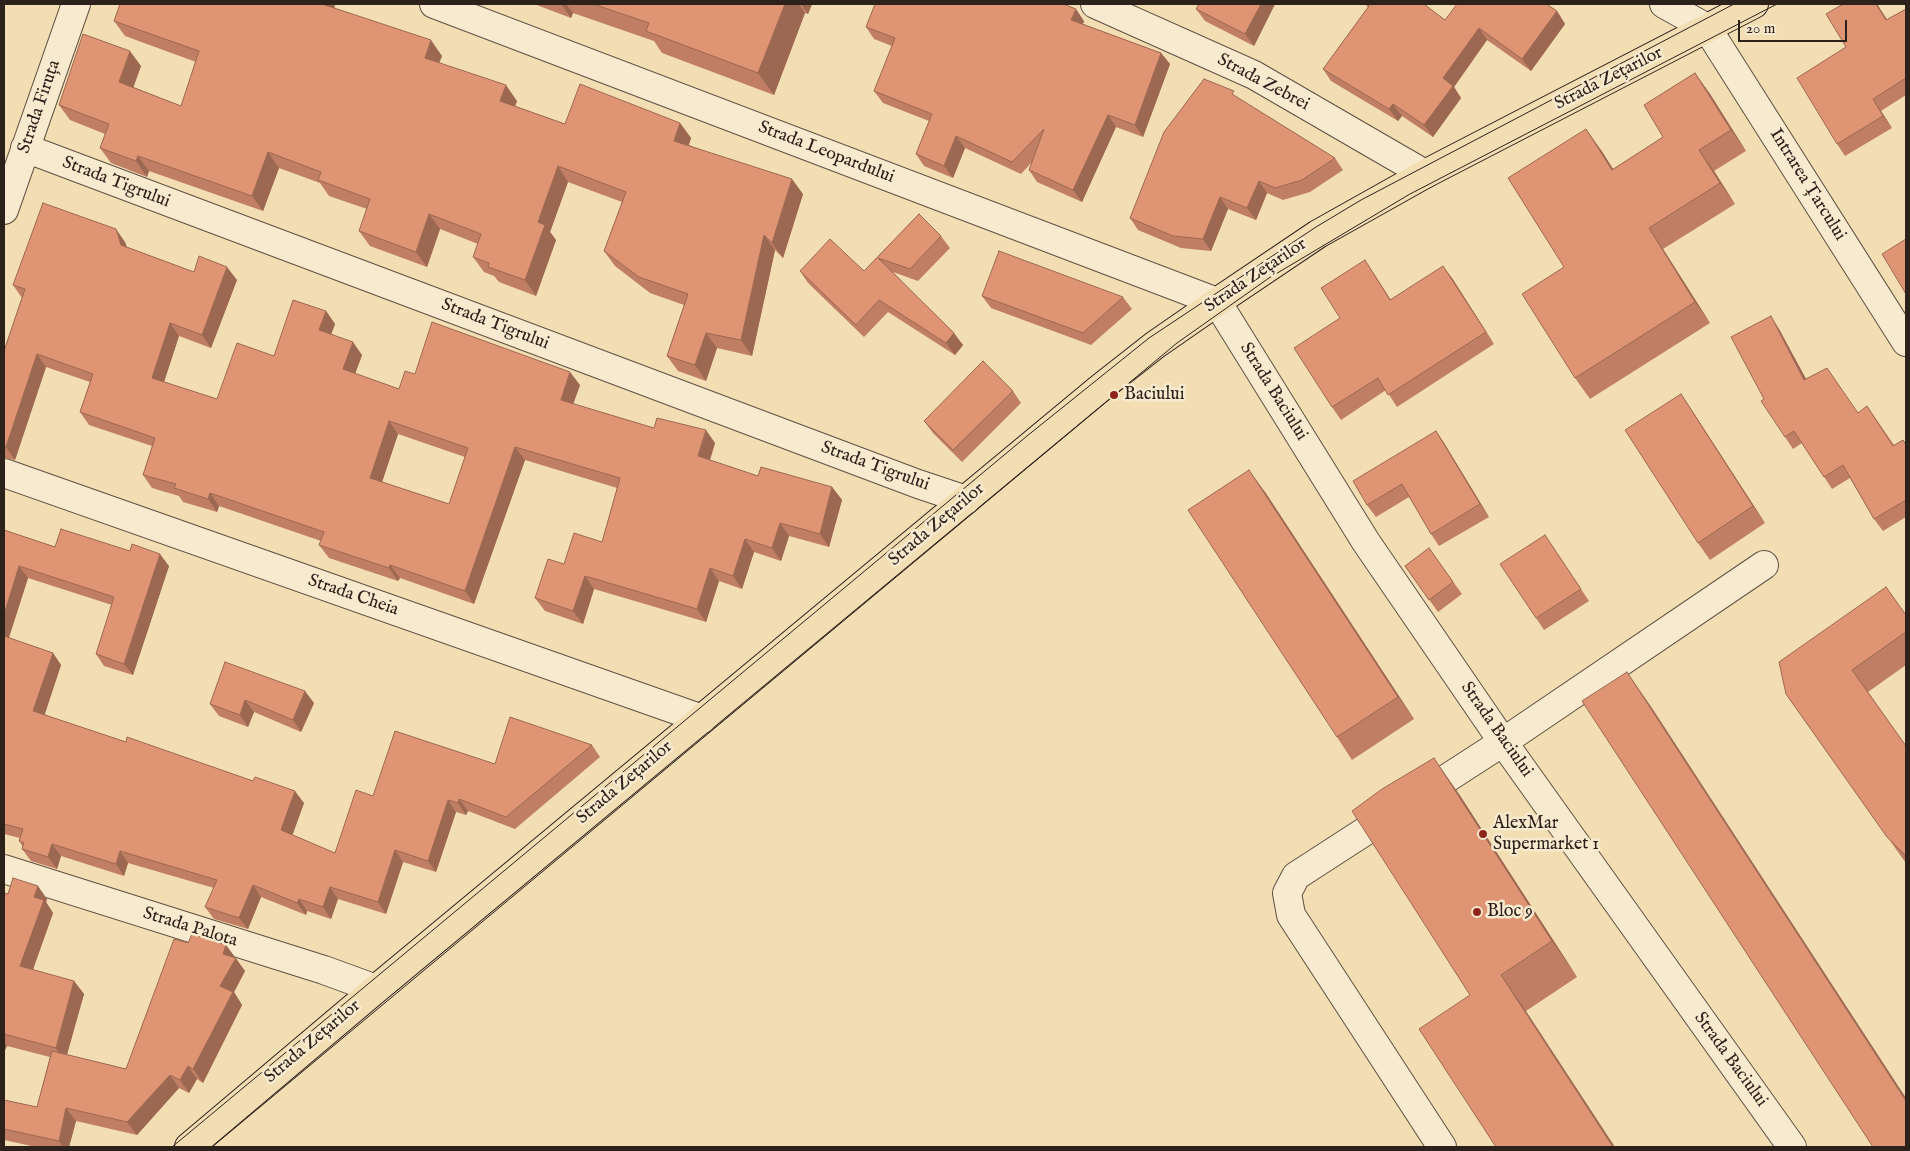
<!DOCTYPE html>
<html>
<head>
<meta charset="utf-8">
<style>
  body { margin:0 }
  #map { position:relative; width:1910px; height:1151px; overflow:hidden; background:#f3deb4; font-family:"IM FELL English",serif }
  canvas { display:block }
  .frame { position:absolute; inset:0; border:5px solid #2d211c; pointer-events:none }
  .scale { position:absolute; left:1738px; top:20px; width:109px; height:22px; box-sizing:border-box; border:2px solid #2d211c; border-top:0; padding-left:6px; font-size:15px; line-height:18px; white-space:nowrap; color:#2d211c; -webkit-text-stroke:4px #f7eace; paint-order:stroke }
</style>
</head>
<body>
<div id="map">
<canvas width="1910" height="1151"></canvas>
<div class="frame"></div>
<div class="scale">20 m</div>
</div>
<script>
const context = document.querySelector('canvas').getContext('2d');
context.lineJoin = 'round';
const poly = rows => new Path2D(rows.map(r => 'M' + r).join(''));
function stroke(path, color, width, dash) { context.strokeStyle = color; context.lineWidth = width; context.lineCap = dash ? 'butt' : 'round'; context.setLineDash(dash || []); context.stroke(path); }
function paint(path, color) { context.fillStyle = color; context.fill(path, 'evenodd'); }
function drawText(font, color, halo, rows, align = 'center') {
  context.font = font + ' "IM FELL English",serif'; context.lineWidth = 5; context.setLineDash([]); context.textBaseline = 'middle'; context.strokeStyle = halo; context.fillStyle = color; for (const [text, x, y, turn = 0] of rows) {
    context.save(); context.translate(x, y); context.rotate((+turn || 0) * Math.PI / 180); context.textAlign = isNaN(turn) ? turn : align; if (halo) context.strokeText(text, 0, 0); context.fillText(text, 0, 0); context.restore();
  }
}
const minor = poly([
  [434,4,1217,302,1366,542,1503,742,1792,1147],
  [1095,4,1254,75,1425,174],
  [1664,4,1707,28,1906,342],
  [25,148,918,484,966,500],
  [4,210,76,4],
  [4,473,702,719],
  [4,869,324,970,376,989],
  [1442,1147,1291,915,1287,893,1296,876,1503,742,1764,565]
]);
const major = poly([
  [189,1147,376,989,1099,389,1155,345,1217,302,1318,234,1425,174,1754,4]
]);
const tram = poly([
  [172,1147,1027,436,1149,338,1316,227,1361,200,1734,4],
  [212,1147,1177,343,1269,278,1410,194,1777,4]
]);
const wall = poly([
  [534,4,812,4,808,14,805,13,774,95,662,53,654,41,573,13,571,18],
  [1275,4,1254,46,1205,21,1196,9],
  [1365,4,1445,20,1557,11,1565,24,1531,71,1487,40,1454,87,1461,98,1433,137,1402,116,1398,121,1331,81,1323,69,1368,7],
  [1843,4,1877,4,1887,20,1906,9,1906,95,1881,111,1892,128,1845,156,1837,144,1846,47],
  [335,6,334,8,442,56,439,63,517,101,515,106,565,124,680,123,691,138,689,145,803,194,783,258,775,250,752,356,717,348,706,381,678,371,667,356,684,305,650,293,615,266,604,251,622,202,568,182,550,232,556,240,536,296,499,282,494,276,484,272,473,257,478,244,440,229,427,267,370,246,359,231,367,209,329,196,320,183,279,168,263,211,149,171,147,177,111,163,100,148,105,134,70,120,59,105,141,66,133,87,181,106,196,62,125,36,114,21],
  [1084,21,1083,24,1161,53,1170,64,1143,137,1116,127,1082,202,1037,182,1029,170,1032,162,1021,174,965,148,953,178,924,166,916,154,929,121,883,103,874,91,892,46,874,39,866,27],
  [1695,73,1710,94,1746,151,1714,171,1735,204,1663,249,1710,323,1590,399,1575,378,1564,267,1601,150,1613,169,1663,137],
  [1238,98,1335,158,1343,170,1310,192,1283,200,1267,193,1256,220,1228,209,1211,251,1181,248,1138,230,1130,218],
  [919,214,941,236,950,248,918,281,893,272,963,345,955,355,888,312,864,337,808,283,800,271,864,271],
  [125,242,127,247,194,272,237,280,211,348,179,336,164,382,217,399,274,356,326,311,335,324,331,334,362,355,355,374,399,389,415,374,580,385,573,404,654,428,715,443,710,460,758,476,832,487,842,500,829,547,789,536,781,561,754,552,742,589,719,581,706,622,594,589,583,624,545,611,535,598,564,564,602,542,617,488,525,460,474,604,400,578,398,581,329,558,319,545,321,541,219,506,217,512,183,502,179,496,152,488,143,475,152,446,89,425,80,412,90,382,46,367,15,460,4,458,4,351,22,298,13,285],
  [398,434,465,457,449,504,382,482],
  [1373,272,1391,300,1452,278,1494,344,1397,407,1386,390,1341,420,1332,407,1340,318],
  [982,296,1123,297,1132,309,1091,345,991,308],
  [1779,329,1806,379,1858,413,1867,406,1894,445,1903,440,1906,445,1906,517,1883,531,1874,519,1850,478,1832,489,1802,443,1793,449,1785,437,1764,399],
  [1013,391,1021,403,962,462,933,433,924,421],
  [1681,394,1693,412,1765,523,1710,560,1698,543],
  [1436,431,1444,443,1489,517,1439,546,1431,534,1409,497,1376,517,1367,505],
  [1265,492,1414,719,1352,760,1337,737],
  [4,530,55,547,169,566,133,675,104,666,96,654,112,605,28,578,9,638,53,653,61,665,44,715,304,803,292,835,335,853,373,796,495,764,592,745,600,757,515,829,468,811,466,815,456,812,436,872,403,862,386,914,338,899,331,919,307,911,306,915,261,897,248,929,214,919,205,907,214,888,128,863,124,876,61,856,57,869,31,861,22,849,23,847,19,841,20,838,4,834],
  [1553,547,1589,601,1544,630,1536,618],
  [1429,548,1462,594,1438,612,1405,566],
  [1906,615,1906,665,1868,692,1906,746,1906,863,1903,859,1786,694],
  [225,662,314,703,301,732,254,712,248,727,219,716,210,704],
  [1459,794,1577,977,1526,1011,1470,995],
  [4,893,8,894,47,899,46,902,53,913,33,970,74,981,84,994,67,1055,126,1069,188,943,226,945,245,971,234,992,242,1005,203,1083,197,1079,189,1093,179,1088,137,1135,76,1121,69,1147,36,1147,4,1140,4,1100,37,1107,50,1057,7,1046,4,1052]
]);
const shadedWall = poly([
  [321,4,333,4,335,6,331,18],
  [561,4,566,4,573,13,571,18],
  [785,4,799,4,805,13,774,95,758,73],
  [801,4,812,4,808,14],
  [1261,4,1275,4,1254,46,1245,34],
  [1876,4,1877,4,1895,32,1886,20],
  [1076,9,1084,21,1080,32,1071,20],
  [1557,11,1565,24,1531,71,1522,59],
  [1479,28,1487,40,1454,87,1461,98,1433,137,1424,125,1443,78],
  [431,40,442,56,435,73,425,58],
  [130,51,141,66,130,97,119,82],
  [1161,53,1170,64,1143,137,1135,125],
  [1695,73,1710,94,1746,151,1731,130],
  [506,85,517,101,511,117,500,101],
  [1873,99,1881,111,1892,128,1883,116],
  [1393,104,1402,116,1398,121,1389,109],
  [1108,115,1116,127,1082,202,1073,190],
  [680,123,691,138,685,156,674,141],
  [1586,129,1601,150,1627,191,1612,170],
  [956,136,965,148,953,178,944,166],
  [1699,150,1714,171,1735,204,1720,183],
  [268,152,279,168,263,211,252,196],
  [138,156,149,171,147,177,136,161],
  [558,166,568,182,550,232,556,240,536,296,525,280,538,222],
  [792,179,803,194,783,258,772,243],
  [1259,181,1267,193,1256,220,1247,208],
  [1220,197,1228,209,1211,251,1203,239],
  [429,214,440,229,427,267,416,252],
  [1649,228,1663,249,1710,323,1695,302],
  [116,229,125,242,130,258,121,245],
  [764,235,775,250,752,356,741,340],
  [1443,266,1452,278,1494,344,1486,332],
  [227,267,237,280,211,348,202,335],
  [326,311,335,324,328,343,319,330],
  [1771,316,1779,329,1813,392,1804,380],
  [170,323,179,336,161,391,152,378],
  [706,333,717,348,706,381,695,365],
  [954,333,963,345,955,355,946,343],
  [353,342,362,355,352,382,343,369],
  [37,354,46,367,15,460,6,447],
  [570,372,580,385,570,413,561,400],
  [1681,394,1693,412,1765,523,1753,506],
  [389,421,398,434,379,491,370,478],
  [706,430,715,443,707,469,698,456],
  [1436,431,1444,443,1489,517,1480,504],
  [515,447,525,460,474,604,465,591],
  [1249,470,1265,492,1414,719,1398,697],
  [832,487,842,500,829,547,820,534],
  [210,493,219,506,217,512,208,499],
  [780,523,789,536,781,561,772,548],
  [745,539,754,552,742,589,733,576],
  [160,554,169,566,133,675,124,664],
  [390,565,400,578,398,581,389,568],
  [19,566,28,578,6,646,4,643,4,615],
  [710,568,719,581,706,622,697,609],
  [585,576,594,589,583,624,573,611],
  [53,653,61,665,42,723,33,711],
  [1627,672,1652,708,1906,1098,1906,1101],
  [305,691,314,703,301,732,293,720],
  [245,700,254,712,248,727,240,715],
  [1434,758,1459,794,1577,977,1552,941],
  [295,791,304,803,290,842,281,830],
  [459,799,468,811,466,815,458,803],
  [448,800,456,812,436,872,428,861],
  [52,844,61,856,57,869,48,857],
  [395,850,403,862,386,914,378,902],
  [120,851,128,863,124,876,116,864],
  [253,885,261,897,248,929,239,918],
  [38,886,47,899,46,902,53,913,29,980,20,966,34,897],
  [330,887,338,899,331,919,323,907],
  [299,899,307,911,306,915,297,903],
  [226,945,245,971,234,992,242,1005,203,1083,193,1069,220,986,223,954],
  [1501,975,1526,1011,1615,1147,1613,1147],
  [74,981,84,994,65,1061,56,1048],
  [4,1041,7,1046,4,1052],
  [188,1066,197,1079,189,1093,180,1080],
  [170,1075,179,1088,137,1135,127,1122],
  [66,1108,76,1121,69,1147,63,1147,59,1141]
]);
const building = poly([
  [120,4,322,4,431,40,425,58,506,85,500,101,565,124,580,84,680,123,674,141,792,179,772,243,764,235,741,340,706,333,695,365,667,356,688,294,639,277,604,251,626,192,558,166,538,222,545,225,525,280,488,267,489,263,473,257,481,234,429,214,416,252,359,231,370,199,318,180,321,172,268,152,252,196,138,156,136,161,100,148,109,124,59,105,83,34,130,51,119,82,181,106,199,51,114,21,120,4],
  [593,4,785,4,758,73,646,31,649,23,593,4],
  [875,4,1063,4,1076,9,1071,20,1161,53,1135,125,1108,115,1073,190,1029,170,1044,129,1012,162,956,136,944,166,916,154,932,114,874,91,895,38,866,27,875,4],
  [1199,4,1261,4,1245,34,1196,9,1199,4],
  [1366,4,1424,4,1445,20,1457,4,1546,4,1557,11,1522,59,1479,28,1443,78,1453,86,1424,125,1393,104,1389,109,1323,69,1369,6,1366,4],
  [1843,4,1876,4,1886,20,1906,9,1906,78,1873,99,1883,116,1837,144,1797,78,1846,47,1826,14,1843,4],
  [1695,73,1731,130,1699,150,1720,183,1649,228,1695,302,1575,378,1522,294,1564,267,1508,178,1586,129,1612,170,1663,137,1644,105,1695,73],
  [1204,79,1234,91,1232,94,1335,158,1302,180,1275,188,1259,181,1247,208,1220,197,1203,239,1173,236,1130,218,1164,132,1204,79],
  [43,203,116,229,121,245,194,272,199,256,227,267,202,335,170,323,152,378,217,399,237,343,274,356,293,300,326,311,319,330,353,342,343,369,399,389,405,371,415,374,432,322,570,372,561,400,654,428,657,418,706,430,698,456,758,476,761,467,832,487,820,534,780,523,772,548,745,539,733,576,710,568,697,609,585,576,573,611,535,598,548,559,564,564,574,533,602,542,620,478,515,447,465,591,390,565,389,568,319,545,324,532,210,493,208,499,174,488,176,484,143,475,155,438,80,412,93,374,37,354,6,447,4,447,4,351,25,289,13,285,43,203],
  [389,421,468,448,449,504,370,478,389,421],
  [919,214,941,236,910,269,878,258,954,333,946,343,879,300,856,325,800,271,830,239,864,271,919,214],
  [1906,239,1906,294,1882,254,1906,239],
  [999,251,1123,297,1083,333,982,296,999,251],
  [1365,260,1390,300,1443,266,1486,332,1388,395,1378,378,1332,407,1294,348,1340,318,1321,288,1365,260],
  [1771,316,1804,380,1827,368,1858,413,1867,406,1893,446,1903,440,1906,445,1906,500,1874,519,1843,465,1824,477,1794,431,1785,437,1761,401,1764,399,1731,337,1771,316],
  [983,361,1013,391,953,450,924,421,983,361],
  [1681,394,1753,506,1698,543,1625,430,1681,394],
  [1436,431,1480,504,1431,534,1402,484,1367,505,1353,481,1436,431],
  [1249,470,1398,697,1337,737,1188,510,1249,470],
  [61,529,130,551,132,544,160,554,124,664,96,654,114,597,19,566,4,615,4,530,55,547,61,529],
  [1545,535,1581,589,1536,618,1500,564,1545,535],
  [1429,548,1453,582,1429,600,1405,566,1429,548],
  [1886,587,1906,615,1906,632,1852,670,1906,746,1906,856,1887,837,1786,694,1779,662,1886,587],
  [4,636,53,653,33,711,126,742,127,737,253,781,255,777,295,791,281,830,335,853,356,790,373,796,395,731,495,764,510,717,592,745,506,817,459,799,458,803,448,800,428,861,395,850,378,902,330,887,323,907,299,899,297,903,253,885,239,918,205,907,217,880,120,851,116,864,52,844,48,857,22,849,24,843,19,841,23,829,4,824,4,636],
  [225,662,305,691,293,720,245,700,240,715,210,704,225,662],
  [1627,672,1906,1101,1906,1147,1873,1147,1582,701,1627,672],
  [1434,758,1552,941,1501,975,1613,1147,1496,1147,1419,1029,1470,995,1352,811,1382,789,1434,758],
  [13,878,38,886,34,897,44,900,20,966,74,981,56,1048,4,1034,4,893,8,894,13,878],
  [192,934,226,945,223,954,236,958,220,986,233,992,193,1069,188,1066,180,1080,170,1075,127,1122,66,1108,59,1141,4,1129,4,1100,37,1107,52,1051,126,1069,174,939,188,943,192,934]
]);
const markers = [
  [1114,395,5,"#8f2418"],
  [1483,834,5,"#8f2418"],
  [1477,912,5,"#8f2418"]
];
const streetNames = [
  ["Strada Zețarilor",1609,79,-27],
  ["Strada Zebrei",1263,83,28],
  ["Strada Firuța",40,107,-71],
  ["Strada Leopardului",826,153,21],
  ["Strada Tigrului",116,183,21],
  ["Intrarea Țarcului",1807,185,58],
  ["Strada Zețarilor",1256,276,-34],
  ["Strada Tigrului",495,325,21],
  ["Strada Baciului",1273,392,58],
  ["Strada Tigrului",875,467,20],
  ["Strada Zețarilor",937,525,-40],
  ["Strada Cheia",353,596,19],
  ["Strada Baciului",1496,730,55],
  ["Strada Zețarilor",625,783,-40],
  ["Strada Palota",190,928,17],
  ["Strada Zețarilor",313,1042,-40],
  ["Strada Baciului",1730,1060,54]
];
const poiNames = [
  ["Baciului",1124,395],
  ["AlexMar",1493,824],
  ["Supermarket 1",1493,845],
  ["Bloc 9",1487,912]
];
stroke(minor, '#5e5042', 30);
stroke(major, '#2d211c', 30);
stroke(minor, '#f7eace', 28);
stroke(major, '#f3deb4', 28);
stroke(tram, '#2d211c', 1);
paint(wall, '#c07f64');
paint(shadedWall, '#9c6851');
paint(building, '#df9474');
stroke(building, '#9c6851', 1);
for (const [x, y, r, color] of markers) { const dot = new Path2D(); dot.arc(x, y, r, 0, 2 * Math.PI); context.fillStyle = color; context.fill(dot); stroke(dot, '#f7eace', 2); }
drawText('18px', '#2d211c', '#f7eace', streetNames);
drawText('18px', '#2d211c', '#f7eace', poiNames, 'left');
</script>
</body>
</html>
